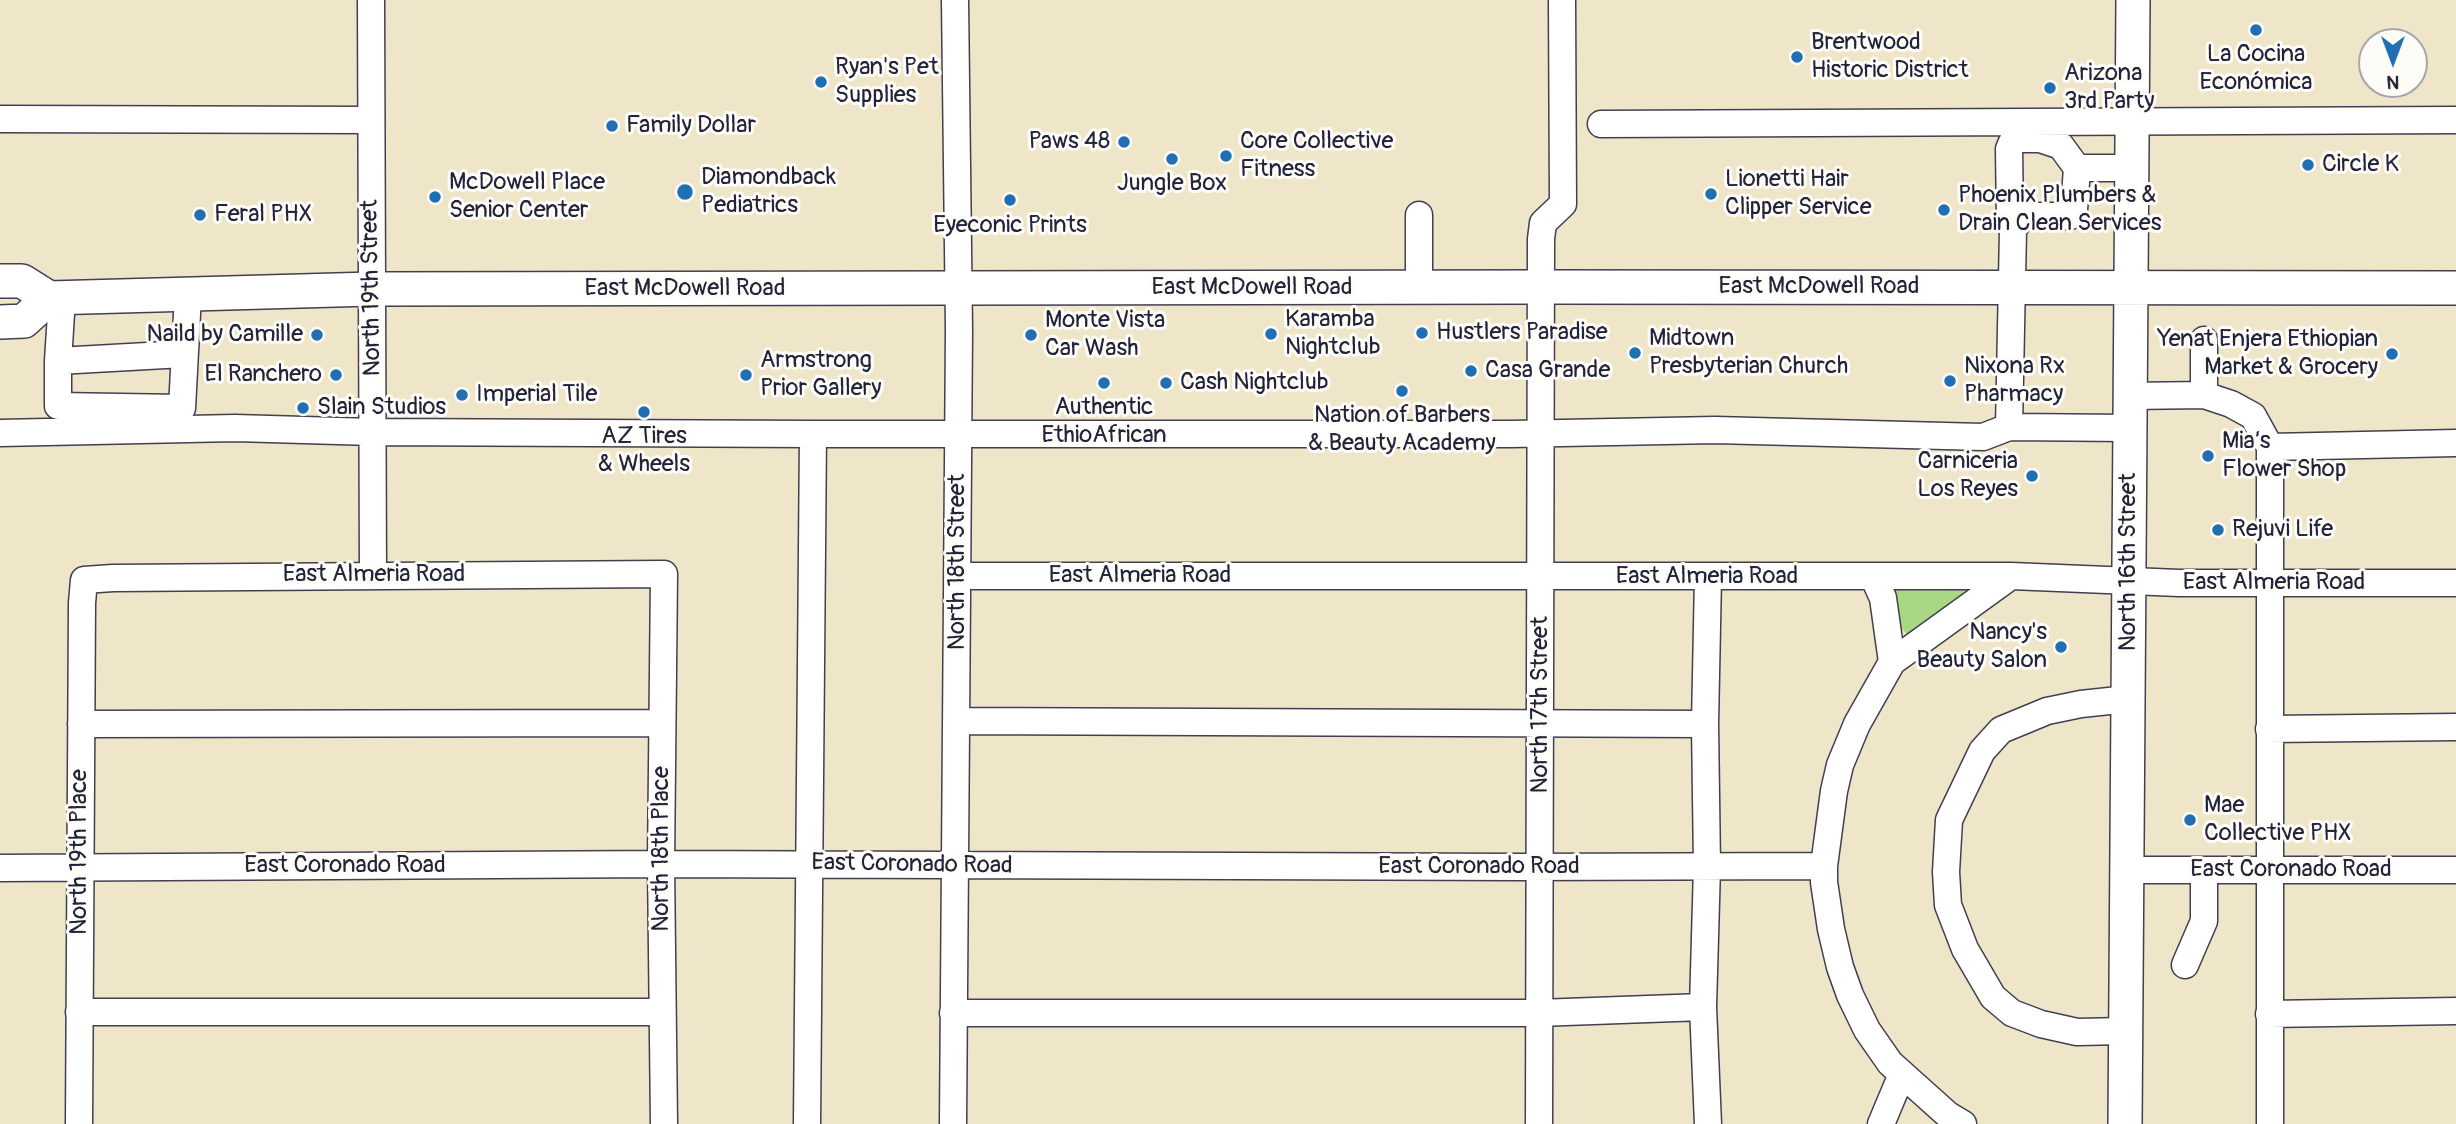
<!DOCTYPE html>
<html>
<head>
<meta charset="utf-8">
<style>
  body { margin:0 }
  #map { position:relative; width:2456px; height:1124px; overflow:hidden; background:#efe6c9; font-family:Pangolin,sans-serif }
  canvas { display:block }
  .north { position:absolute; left:2358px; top:28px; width:70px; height:70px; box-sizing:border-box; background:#fdfcf7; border:2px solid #a5a5ac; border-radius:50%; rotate:180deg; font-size:19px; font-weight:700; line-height:28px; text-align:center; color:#22223b }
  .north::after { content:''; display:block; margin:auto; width:24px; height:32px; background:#1f6fb2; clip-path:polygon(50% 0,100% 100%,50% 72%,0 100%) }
</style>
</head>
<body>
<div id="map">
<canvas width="2456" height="1124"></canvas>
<div class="north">N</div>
</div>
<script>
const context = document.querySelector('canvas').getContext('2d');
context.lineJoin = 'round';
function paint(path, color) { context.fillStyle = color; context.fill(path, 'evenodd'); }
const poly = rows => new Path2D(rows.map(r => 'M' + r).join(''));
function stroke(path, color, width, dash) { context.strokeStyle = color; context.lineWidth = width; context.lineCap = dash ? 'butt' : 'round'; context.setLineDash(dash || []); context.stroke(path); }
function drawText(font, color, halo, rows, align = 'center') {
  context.font = font + ' Pangolin,sans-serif'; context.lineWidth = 6; context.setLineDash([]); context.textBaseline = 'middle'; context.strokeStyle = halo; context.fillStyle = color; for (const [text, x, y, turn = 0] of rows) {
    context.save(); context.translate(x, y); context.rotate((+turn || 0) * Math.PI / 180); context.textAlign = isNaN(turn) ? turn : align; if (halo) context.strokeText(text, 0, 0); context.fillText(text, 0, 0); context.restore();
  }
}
const green = poly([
  [1896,588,1963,588,1965,592,1965,596,1914,636,1907,634,1900,627,1894,595]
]);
const minor = poly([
  [371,0,373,575],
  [0,119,371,120],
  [1601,124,2456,120],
  [1419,215,1419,288],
  [2013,230,2020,219,2026,216,2070,216,2074,210,2077,168,2132,168],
  [183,354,58,361,58,406,182,408,188,295],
  [58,361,62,298],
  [2204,395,2231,404,2253,416,2270,447],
  [2129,396,2204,395,2204,340],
  [2009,427,2013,230,2010,220,2009,149,2012,142,2017,139,2040,139,2061,146,2077,168],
  [0,433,235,428,373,432,813,434,1511,434,1715,430,1983,437,2009,427,2130,428],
  [958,576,2011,576,2179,583,2456,583],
  [1873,576,1883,598,1892,662],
  [1708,577,1705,724,1707,867,1703,1007,1708,1124],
  [958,721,1705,724],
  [81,724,662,723],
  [2269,729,2456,727],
  [0,868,661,864,1522,867,1824,866],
  [2127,870,2456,870],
  [2185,965,2204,921,2204,870],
  [79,1012,662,1012],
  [953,1013,1538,1013,1703,1007],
  [2269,1014,2456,1011],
  [2126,1031,2077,1032,2041,1024,2012,1013,1993,997,1965,949,1948,905,1946,872,1949,820,1982,751,2001,730,2047,711,2081,704,2128,699],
  [79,1124,82,603,84,580,113,578,664,574,661,864,664,1124],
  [807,1124,813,434],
  [953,1124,959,330,955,0],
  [1539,1124,1541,239,1543,223,1563,204,1562,0],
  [1881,1124,1902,1074],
  [1963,1124,1948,1115,1890,1063,1867,1030,1850,995,1840,967,1831,929,1824,882,1824,866,1834,791,1840,765,1857,724,1892,662,2011,576],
  [2270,1124,2270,447,2456,443]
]);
const major = poly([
  [0,281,22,281,49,298,372,289,1541,287,2456,288],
  [0,322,24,321,49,298],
  [2125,1124,2133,0]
]);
const markers = [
  [2256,30,7,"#1f6fb2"],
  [1797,57,7,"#1f6fb2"],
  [821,82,7,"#1f6fb2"],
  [2050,88,7,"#1f6fb2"],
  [612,126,7,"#1f6fb2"],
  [1124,142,7,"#1f6fb2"],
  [1226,156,7,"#1f6fb2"],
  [1172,159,7,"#1f6fb2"],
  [2308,165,7,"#1f6fb2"],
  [685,192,9,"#1f6fb2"],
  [1711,194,7,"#1f6fb2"],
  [435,197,7,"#1f6fb2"],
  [1010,200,7,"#1f6fb2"],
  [1944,210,7,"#1f6fb2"],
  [200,215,7,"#1f6fb2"],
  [1422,333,7,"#1f6fb2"],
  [1271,334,7,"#1f6fb2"],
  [317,335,7,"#1f6fb2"],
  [1031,335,7,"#1f6fb2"],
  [1635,353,7,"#1f6fb2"],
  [2392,354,7,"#1f6fb2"],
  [1471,371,7,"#1f6fb2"],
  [336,375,7,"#1f6fb2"],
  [746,375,7,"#1f6fb2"],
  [1950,381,7,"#1f6fb2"],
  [1104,383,7,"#1f6fb2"],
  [1166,383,7,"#1f6fb2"],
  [1402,391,7,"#1f6fb2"],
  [462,395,7,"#1f6fb2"],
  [303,408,7,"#1f6fb2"],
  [644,412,7,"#1f6fb2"],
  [2208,456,7,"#1f6fb2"],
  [2032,476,7,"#1f6fb2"],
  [2218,530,7,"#1f6fb2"],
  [2061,647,7,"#1f6fb2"],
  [2190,820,7,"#1f6fb2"]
];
const poiNames = [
  ["Brentwood",1811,43],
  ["Historic District",1811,71],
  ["La Cocina",2256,55,"center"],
  ["Económica",2256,83,"center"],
  ["Ryan's Pet",835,68],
  ["Supplies",835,96],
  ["Arizona",2064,74],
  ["3rd Party",2064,102],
  ["Family Dollar",626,126],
  ["Paws 48",1110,142,"right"],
  ["Core Collective",1240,142],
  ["Fitness",1240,170],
  ["Circle K",2322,165],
  ["Diamondback",701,178],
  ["Pediatrics",701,206],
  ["Lionetti Hair",1725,180],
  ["Clipper Service",1725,208],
  ["McDowell Place",449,183],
  ["Senior Center",449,211],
  ["Jungle Box",1172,184,"center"],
  ["Phoenix Plumbers &",1958,196],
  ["Drain Clean Services",1958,224],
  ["Feral PHX",214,215],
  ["Eyeconic Prints",1010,226,"center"],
  ["Karamba",1285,320],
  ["Nightclub",1285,348],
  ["Monte Vista",1045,321],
  ["Car Wash",1045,349],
  ["Hustlers Paradise",1436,333],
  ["Naild by Camille",303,335,"right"],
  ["Midtown",1649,339],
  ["Presbyterian Church",1649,367],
  ["Yenat Enjera Ethiopian",2378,340,"right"],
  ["Market & Grocery",2378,368,"right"],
  ["Armstrong",760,361],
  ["Prior Gallery",760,389],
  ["Nixona Rx",1964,367],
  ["Pharmacy",1964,395],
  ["Casa Grande",1485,371],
  ["El Ranchero",322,375,"right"],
  ["Cash Nightclub",1180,383],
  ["Imperial Tile",476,395],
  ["Slain Studios",317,408],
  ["Authentic",1104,408,"center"],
  ["EthioAfrican",1104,436,"center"],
  ["Nation of Barbers",1402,416,"center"],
  ["& Beauty Academy",1402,444,"center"],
  ["AZ Tires",644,437,"center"],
  ["& Wheels",644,465,"center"],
  ["Mia’s",2222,442],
  ["Flower Shop",2222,470],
  ["Carniceria",2018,462,"right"],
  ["Los Reyes",2018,490,"right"],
  ["Rejuvi Life",2232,530],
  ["Nancy's",2047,633,"right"],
  ["Beauty Salon",2047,661,"right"],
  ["Mae",2204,806],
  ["Collective PHX",2204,834]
];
const streetNames = [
  ["East McDowell Road",1819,287],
  ["North 19th Street",372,288,-91],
  ["East McDowell Road",1252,288],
  ["East McDowell Road",685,289],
  ["North 18th Street",958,562,-90],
  ["North 16th Street",2129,562,-90],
  ["East Almeria Road",374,575],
  ["East Almeria Road",1140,576],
  ["East Almeria Road",1707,577],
  ["East Almeria Road",2274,583],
  ["North 17th Street",1541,705,-90],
  ["North 18th Place",662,849,-90],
  ["North 19th Place",80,852,-90],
  ["East Coronado Road",912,865,1],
  ["East Coronado Road",345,866],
  ["East Coronado Road",1479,867],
  ["East Coronado Road",2291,870]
];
paint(green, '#a9d784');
stroke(minor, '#413f50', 29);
stroke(major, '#413f50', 36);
stroke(minor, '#fff', 26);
stroke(major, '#fff', 33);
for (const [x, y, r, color] of markers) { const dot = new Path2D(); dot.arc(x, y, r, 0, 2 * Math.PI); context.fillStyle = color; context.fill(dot); stroke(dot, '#fdfcf7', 2.5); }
drawText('24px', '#22223b', '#fdfcf7', poiNames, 'left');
drawText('24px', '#22223b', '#fdfcf7', streetNames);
</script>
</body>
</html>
